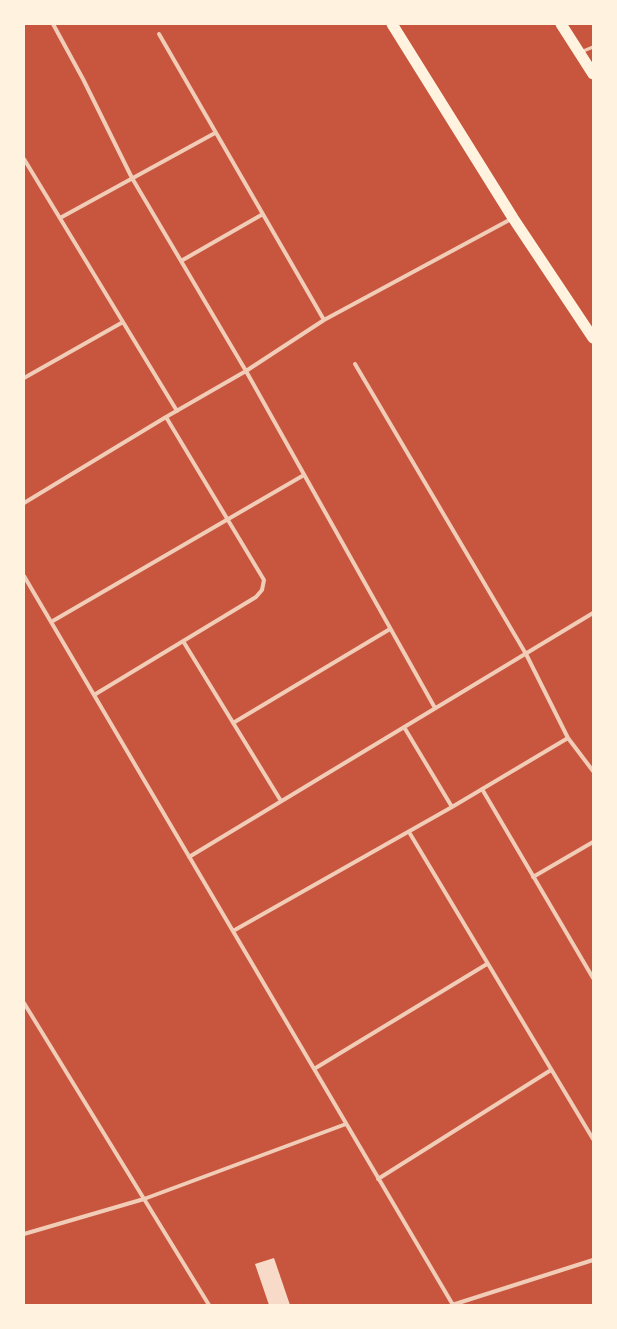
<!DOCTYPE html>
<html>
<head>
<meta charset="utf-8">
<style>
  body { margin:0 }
  #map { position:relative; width:617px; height:1329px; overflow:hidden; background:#c8553d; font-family:Helvetica,sans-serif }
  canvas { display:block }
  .frame { position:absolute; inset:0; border:25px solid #fff3e0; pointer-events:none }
</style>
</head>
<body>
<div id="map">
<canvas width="617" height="1329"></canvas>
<div class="frame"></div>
</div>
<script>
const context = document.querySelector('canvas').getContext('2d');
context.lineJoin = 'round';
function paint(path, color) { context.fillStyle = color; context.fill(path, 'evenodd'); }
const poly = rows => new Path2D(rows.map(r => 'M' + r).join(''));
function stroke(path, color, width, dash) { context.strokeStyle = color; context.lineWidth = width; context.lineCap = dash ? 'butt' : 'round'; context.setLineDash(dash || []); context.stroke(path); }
const building = poly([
  [274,1258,290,1305,269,1305,255,1264]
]);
const service = poly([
  [581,52,593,47]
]);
const minor = poly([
  [53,24,83,79,132,178,246,371,435,708],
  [159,34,324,320],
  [24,159,177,411],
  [60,218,215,133],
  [181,261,263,214],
  [355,364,526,654,568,738,593,771],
  [24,378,123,322],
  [24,503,166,417,246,371,324,320,513,218],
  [24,576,453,1305],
  [51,622,304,475],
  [183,641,281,801],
  [94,695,256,597,262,590,264,580,166,417],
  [233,723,390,629],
  [404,727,452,807],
  [482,789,593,978],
  [409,832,593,1139],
  [189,857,593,613],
  [533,877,593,842],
  [233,931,452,807,568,738],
  [24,1003,209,1305],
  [314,1069,487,964],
  [378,1179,551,1070],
  [24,1234,144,1199,346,1124],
  [452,1305,593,1260]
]);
const trunk = poly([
  [392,24,513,218,593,338],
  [561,24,593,74]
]);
paint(building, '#f7dbc8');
stroke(service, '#f1ccb7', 3);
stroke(minor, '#f1ccb7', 4);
stroke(trunk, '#fff3e0', 11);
</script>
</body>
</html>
